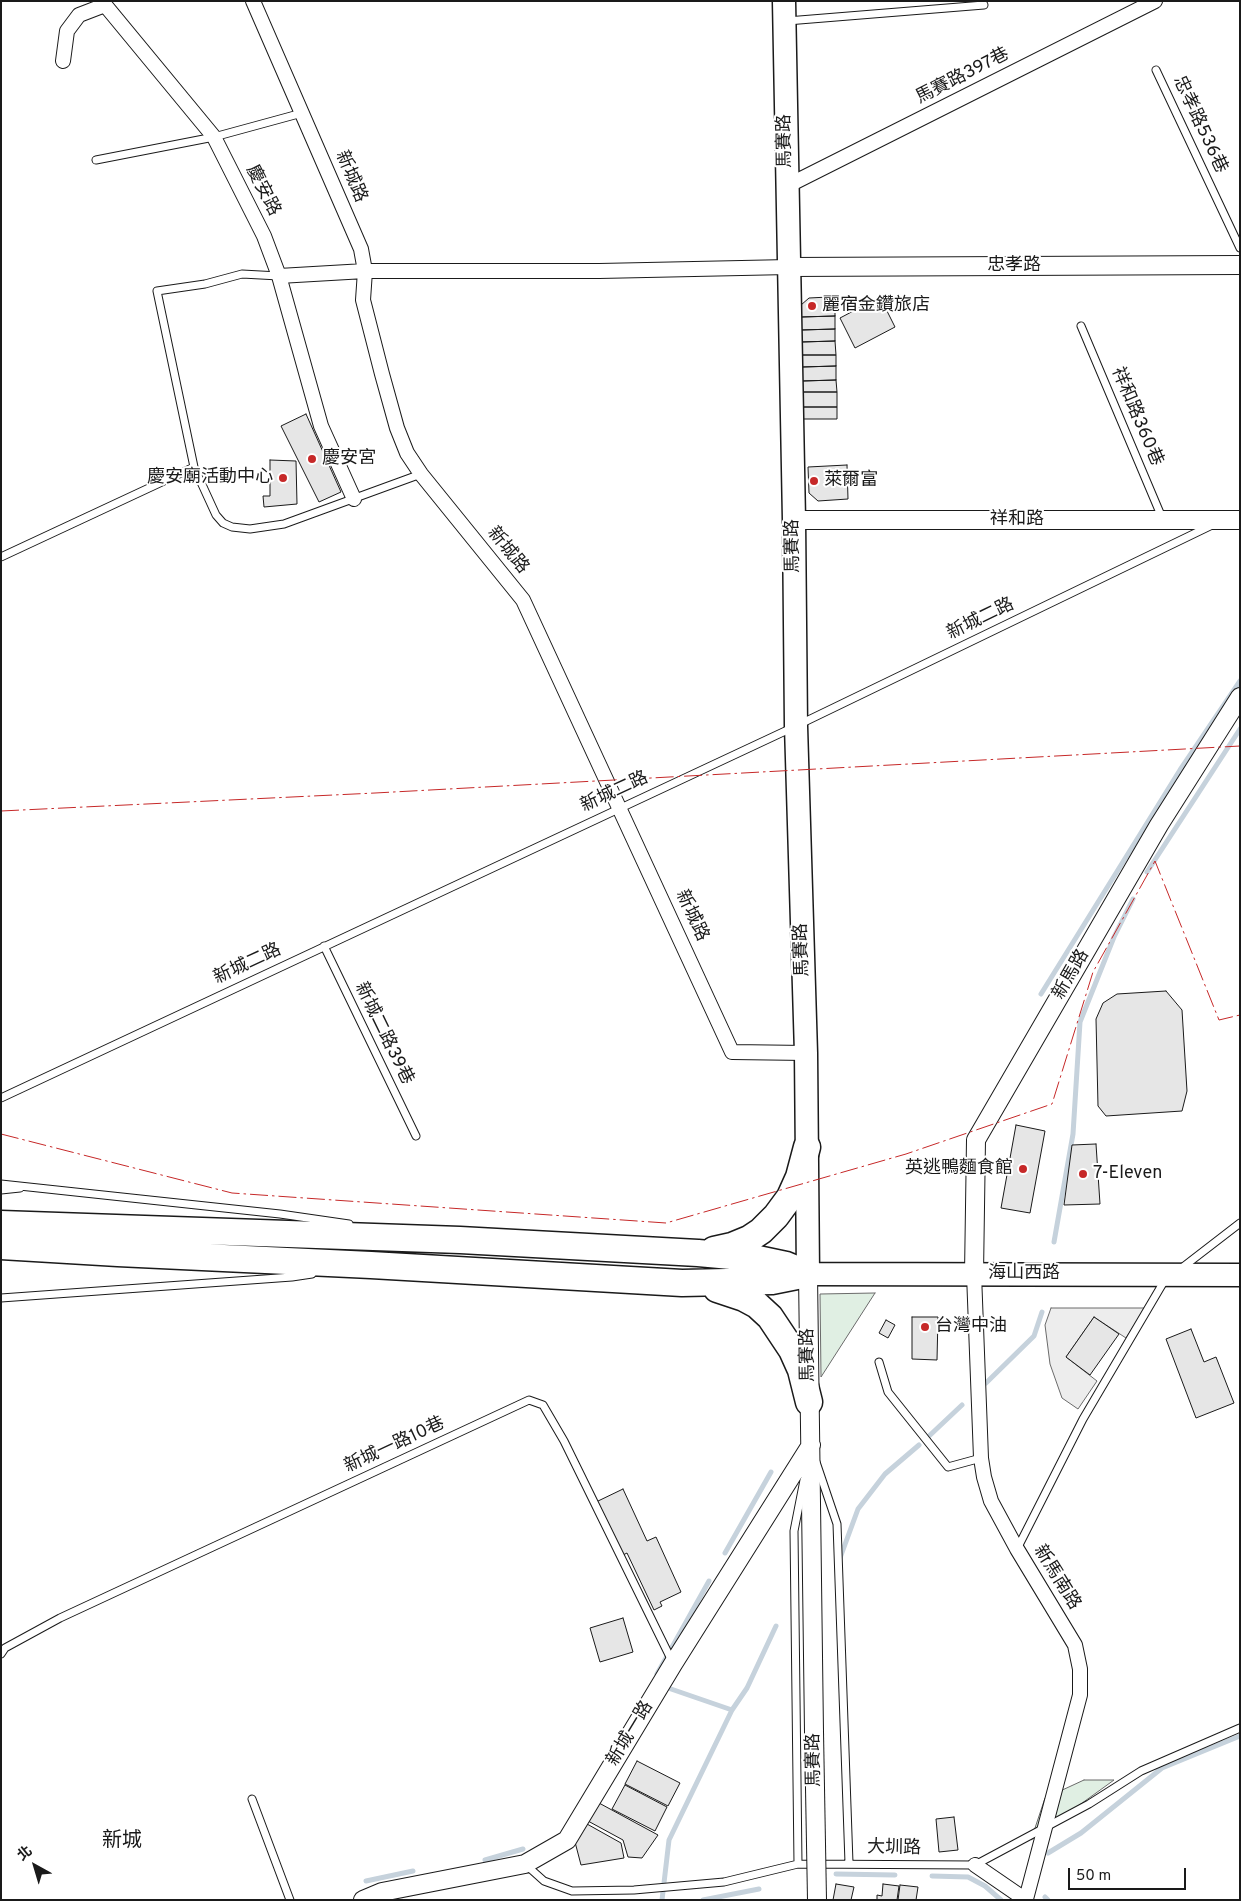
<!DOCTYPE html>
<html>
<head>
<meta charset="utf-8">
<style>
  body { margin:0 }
  #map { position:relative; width:1241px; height:1901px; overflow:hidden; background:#fff; font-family:Overpass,"Noto Sans TC",sans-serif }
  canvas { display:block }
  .frame { position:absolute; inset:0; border:2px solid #1a1a1a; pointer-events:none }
  .north { position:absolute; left:10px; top:1841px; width:50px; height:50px; -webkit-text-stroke:4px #fff; paint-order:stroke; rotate:321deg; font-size:14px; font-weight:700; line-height:20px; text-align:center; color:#1a1a1a }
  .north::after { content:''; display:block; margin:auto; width:18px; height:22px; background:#1a1a1a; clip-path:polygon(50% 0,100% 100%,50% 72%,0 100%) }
  .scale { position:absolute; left:1068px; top:1868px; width:118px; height:22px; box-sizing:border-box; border:2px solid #1a1a1a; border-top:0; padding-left:6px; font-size:15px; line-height:18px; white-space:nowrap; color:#1a1a1a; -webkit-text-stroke:4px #fff; paint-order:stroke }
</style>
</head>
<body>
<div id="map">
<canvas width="1241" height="1901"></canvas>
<div class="frame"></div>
<div class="north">北</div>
<div class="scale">50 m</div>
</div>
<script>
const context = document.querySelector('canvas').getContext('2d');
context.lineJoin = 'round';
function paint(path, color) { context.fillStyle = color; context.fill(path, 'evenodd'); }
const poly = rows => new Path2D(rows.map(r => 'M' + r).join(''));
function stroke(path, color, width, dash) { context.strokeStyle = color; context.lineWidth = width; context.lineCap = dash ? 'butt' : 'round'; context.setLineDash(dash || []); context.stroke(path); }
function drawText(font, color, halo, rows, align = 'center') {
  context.font = font + ' Overpass,"Noto Sans TC",sans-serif'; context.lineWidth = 4; context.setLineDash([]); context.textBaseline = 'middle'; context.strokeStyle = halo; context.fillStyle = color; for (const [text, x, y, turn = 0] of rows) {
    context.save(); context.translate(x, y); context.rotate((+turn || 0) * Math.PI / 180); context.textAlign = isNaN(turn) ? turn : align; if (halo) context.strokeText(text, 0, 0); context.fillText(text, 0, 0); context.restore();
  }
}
const green = poly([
  [875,1293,821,1377,820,1294,875,1293],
  [1084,1780,1114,1780,1031,1840,1045,1798,1084,1780]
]);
const parking = poly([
  [1051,1308,1145,1308,1126,1338,1094,1317,1066,1357,1097,1381,1078,1409,1062,1398,1050,1364,1045,1325,1051,1308]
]);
const stream = poly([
  [1147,872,1240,729],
  [1041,994,1180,770,1240,681],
  [1054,1242,1073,1134,1080,1022,1114,937,1133,899],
  [986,1383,1034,1336,1042,1312],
  [928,1437,962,1405],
  [725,1553,771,1472],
  [840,1558,858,1509,885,1474,919,1445],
  [657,1674,709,1581],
  [671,1689,732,1710],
  [1048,1853,1081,1833,1162,1768,1240,1736],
  [485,1860,523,1849],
  [836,1874,895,1875],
  [932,1876,968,1877,985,1886,1001,1900],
  [366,1881,413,1871],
  [1045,1897,1048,1900],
  [662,1900,669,1840,732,1710,747,1688,776,1626],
  [703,1900,759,1889]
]);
const building = poly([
  [829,297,829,305,835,305,835,316,801,317,801,305,809,298,829,297],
  [880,297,895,327,855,348,840,318,880,297],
  [835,316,835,329,801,330,801,317,835,316],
  [835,329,835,341,801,342,801,330,835,329],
  [835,341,836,355,802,355,801,342,835,341],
  [802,355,836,355,836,366,802,367,802,355],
  [836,366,836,380,802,381,802,367,836,366],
  [836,380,837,392,802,392,802,381,836,380],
  [802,392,837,392,837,407,803,407,802,392],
  [803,407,837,407,837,419,803,419,803,407],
  [306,414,341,492,319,502,281,426,306,414],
  [270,460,296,461,297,504,264,507,263,496,270,496,270,460],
  [847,465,848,499,818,501,809,493,808,467,847,465],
  [1166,991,1182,1010,1187,1091,1182,1111,1106,1116,1098,1106,1096,1019,1103,1003,1117,994,1166,991],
  [1016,1125,1045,1131,1030,1213,1001,1208,1016,1125],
  [1096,1144,1100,1204,1064,1205,1072,1145,1096,1144],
  [912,1317,938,1317,937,1360,912,1359,912,1317],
  [1094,1317,1119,1334,1090,1375,1066,1357,1094,1317],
  [886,1320,895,1325,888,1338,879,1333,886,1320],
  [1191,1329,1204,1362,1216,1357,1234,1403,1196,1418,1166,1339,1191,1329],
  [623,1489,647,1541,656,1537,681,1592,660,1602,662,1606,654,1610,627,1553,621,1556,596,1502,623,1489],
  [623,1618,633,1652,600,1662,590,1628,623,1618],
  [637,1761,680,1783,668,1806,625,1784,637,1761],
  [625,1785,667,1807,655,1831,612,1809,625,1785],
  [599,1803,658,1835,642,1858,628,1857,623,1840,588,1821,599,1803],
  [954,1817,958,1850,939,1852,936,1819,954,1817],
  [587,1824,621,1843,624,1858,581,1865,575,1842,587,1824],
  [836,1884,854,1887,851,1900,833,1900,836,1884],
  [883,1884,899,1886,897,1900,877,1900,877,1895,882,1896,883,1884],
  [900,1885,918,1887,916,1900,898,1900,900,1885]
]);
const service = poly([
  [787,21,984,5],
  [1156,70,1240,248],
  [96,160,214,137,302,113],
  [279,276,242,274,205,284,157,291,194,467,216,515,223,523,232,527,250,529,284,524,421,474],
  [1081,326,1163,520],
  [1,557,194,467],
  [324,946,416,1136],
  [1,1098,796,726,1210,526],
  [1,1184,280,1214,349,1224],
  [1,1190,20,1188],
  [1183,1267,1240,1223],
  [1,1298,292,1277,312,1274],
  [879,1362,888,1392,948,1467,981,1458],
  [816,1462,837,1524,849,1863],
  [1017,1549,1083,1419,1166,1278],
  [1,1654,5,1648,60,1618,529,1400,543,1405,564,1441,672,1661],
  [252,1799,290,1900],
  [525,1864,544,1881,572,1891,634,1890,724,1882,798,1864,975,1865,1089,1804,1141,1771,1240,1728],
  [798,1864,794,1531,804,1480]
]);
const minor = poly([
  [253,1,361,249,365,271,363,300,382,374,397,428,407,453,421,474,523,600,732,1052,806,1053],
  [63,61,67,31,79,15,105,5,214,137,264,236,279,276,321,426,354,499],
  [787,186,1155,1],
  [279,276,365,271,599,271,789,267],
  [974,1274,981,1458,984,1477,991,1501,1017,1549,1075,1645,1080,1669,1080,1695,1026,1899],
  [975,1865,1026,1900]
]);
const tertiary = poly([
  [789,267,1240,265],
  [794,520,1240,520],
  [808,1274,814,1732],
  [974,1274,976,1140,1159,825,1240,697],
  [363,1900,382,1892,525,1864,567,1840,673,1664,811,1445]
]);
const primary = poly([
  [784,1,794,520,796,726,806,1053,808,1274,1240,1275]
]);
const motorway = poly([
  [1,1224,460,1240,698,1253,753,1258,786,1265,808,1274],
  [1,1246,118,1253,371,1265,682,1283,772,1281,807,1274],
  [714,1250,732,1246,749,1239,761,1231,776,1216,790,1197,799,1177,807,1147],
  [717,1289,744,1298,757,1305,770,1317,792,1350,801,1370,809,1402]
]);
const tertiaryBridge = poly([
  [814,1732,817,1900]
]);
const power = poly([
  [1,811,375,793,1240,746],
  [1,1134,232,1193,666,1223,906,1154,1052,1104,1093,972,1155,861,1219,1020,1240,1015]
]);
const markers = [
  [812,306,5,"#c62828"],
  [312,459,5,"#c62828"],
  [283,478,5,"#c62828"],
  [814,481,5,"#c62828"],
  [1023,1169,5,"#c62828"],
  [1083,1174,5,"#c62828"],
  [925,1327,5,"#c62828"]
];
const streetNames = [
  ["馬賽路397巷",963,77,-27],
  ["忠孝路536巷",1199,125,65],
  ["馬賽路",786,141,-91],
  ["新城路",350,177,67],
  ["慶安路",262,191,63],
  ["忠孝路",1014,266],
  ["祥和路360巷",1136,417,67],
  ["祥和路",1017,520],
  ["馬賽路",794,546,-91],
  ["新城路",507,551,51],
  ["新城二路",981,620,-26],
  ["新城二路",615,793,-25],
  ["新城路",691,916,65],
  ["馬賽路",803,950,-92],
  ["新城二路",248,965,-25],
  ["新馬路",1072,975,-60],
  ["新城二路39巷",383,1034,64],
  ["海山西路",1024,1274],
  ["馬賽路",809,1355,-91],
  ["新城一路10巷",395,1446,-25],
  ["新馬南路",1056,1578,58],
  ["新城一路",631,1734,-59],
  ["馬賽路",815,1760,-91],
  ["大圳路",894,1849,1]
];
const poiNames = [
  ["麗宿金鑽旅店",822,306],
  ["慶安宮",322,459],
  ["慶安廟活動中心",273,478,"right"],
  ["萊爾富",824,481],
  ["英逃鴨麵食館",1013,1169,"right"],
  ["7-Eleven",1093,1174],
  ["台灣中油",935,1327]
];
const quarterNames = [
  ["新城",122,1842]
];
paint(green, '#e0efe3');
stroke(green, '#6a6a6a', 1);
paint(parking, '#ededed');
stroke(parking, '#6a6a6a', 1);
stroke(stream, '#c6d2dc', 5);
paint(building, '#e6e6e6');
stroke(building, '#1a1a1a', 1);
stroke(service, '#1a1a1a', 9);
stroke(minor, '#1a1a1a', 16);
stroke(tertiary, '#1a1a1a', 20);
stroke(primary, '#1a1a1a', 25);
stroke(motorway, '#1a1a1a', 29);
stroke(service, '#fff', 7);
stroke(minor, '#fff', 14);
stroke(tertiary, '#fff', 18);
stroke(primary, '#fff', 22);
stroke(motorway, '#fff', 26);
stroke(tertiaryBridge, '#1a1a1a', 20, []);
stroke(tertiaryBridge, '#fff', 18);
stroke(power, '#c62828', 1, [18, 4, 2.5, 4]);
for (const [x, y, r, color] of markers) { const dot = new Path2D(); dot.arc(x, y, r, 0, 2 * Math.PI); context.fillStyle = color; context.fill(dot); stroke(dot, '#fff', 2); }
drawText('18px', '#1a1a1a', '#fff', streetNames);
drawText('18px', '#1a1a1a', '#fff', poiNames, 'left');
drawText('20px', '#1a1a1a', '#fff', quarterNames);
</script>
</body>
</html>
